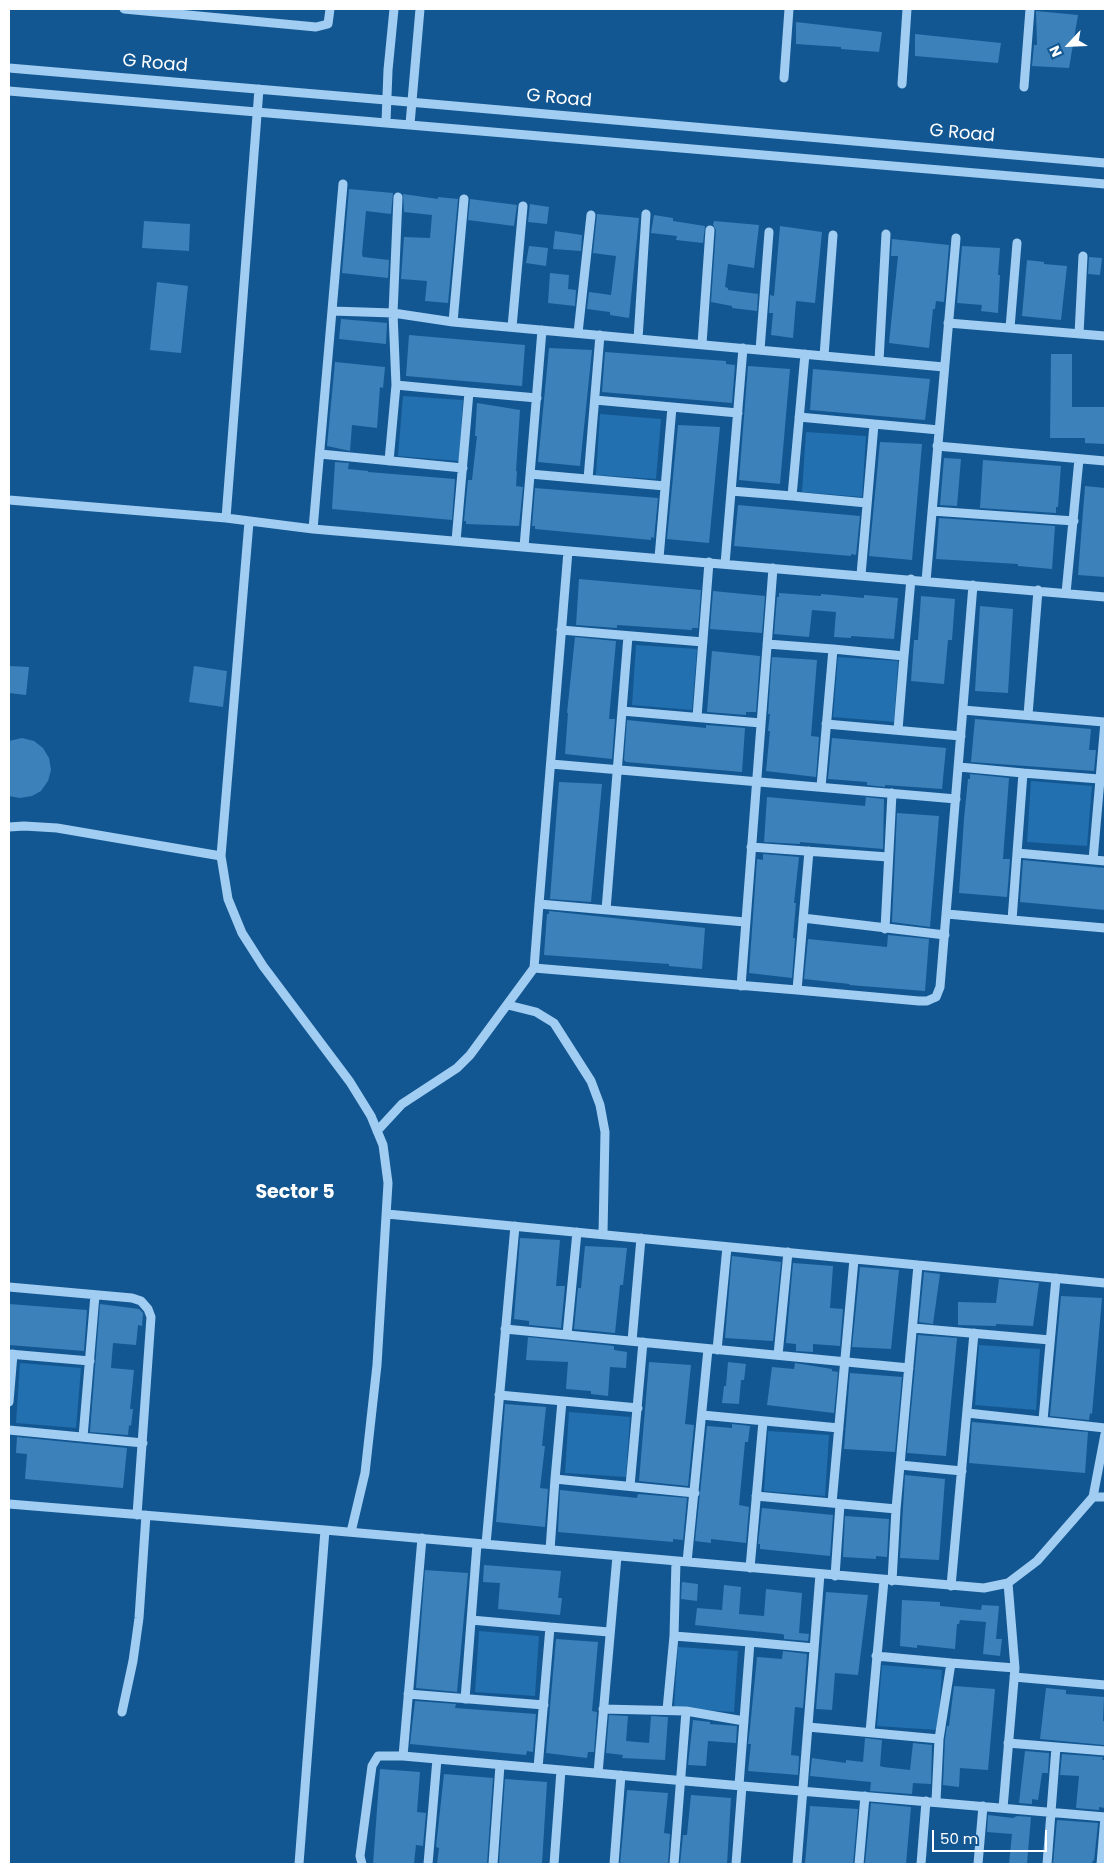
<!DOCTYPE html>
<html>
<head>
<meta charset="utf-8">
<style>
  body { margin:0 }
  #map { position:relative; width:1114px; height:1873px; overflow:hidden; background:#135792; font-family:Poppins,sans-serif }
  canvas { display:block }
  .frame { position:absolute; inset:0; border:10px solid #fff; pointer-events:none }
  .north { position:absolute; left:1044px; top:20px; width:50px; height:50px; -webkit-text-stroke:4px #135792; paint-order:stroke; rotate:245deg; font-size:14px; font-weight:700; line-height:20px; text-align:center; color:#fff }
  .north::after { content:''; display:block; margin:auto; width:18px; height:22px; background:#fff; clip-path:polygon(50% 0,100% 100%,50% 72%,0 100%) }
  .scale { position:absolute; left:932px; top:1830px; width:115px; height:22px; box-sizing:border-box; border:2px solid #fff; border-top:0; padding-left:6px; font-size:15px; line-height:18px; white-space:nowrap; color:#fff; -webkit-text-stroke:4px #135792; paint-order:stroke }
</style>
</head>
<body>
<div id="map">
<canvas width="1114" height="1873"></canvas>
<div class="frame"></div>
<div class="north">N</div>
<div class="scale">50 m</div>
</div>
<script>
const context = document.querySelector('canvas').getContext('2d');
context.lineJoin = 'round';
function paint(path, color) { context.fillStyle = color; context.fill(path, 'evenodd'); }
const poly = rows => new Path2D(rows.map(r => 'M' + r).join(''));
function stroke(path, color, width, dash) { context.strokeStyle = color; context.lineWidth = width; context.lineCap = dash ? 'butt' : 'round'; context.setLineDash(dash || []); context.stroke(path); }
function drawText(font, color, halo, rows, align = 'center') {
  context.font = font + ' Poppins,sans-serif'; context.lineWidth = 5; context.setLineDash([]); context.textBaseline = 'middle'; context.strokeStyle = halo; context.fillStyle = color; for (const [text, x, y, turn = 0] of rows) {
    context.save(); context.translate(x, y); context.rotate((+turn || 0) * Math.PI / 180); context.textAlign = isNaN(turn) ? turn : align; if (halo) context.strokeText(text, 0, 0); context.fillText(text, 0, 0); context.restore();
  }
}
const green = poly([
  [403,396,463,400,459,461,398,456],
  [600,414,661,419,656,479,596,475],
  [806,432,866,436,862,497,802,492],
  [636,645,697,649,692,710,632,705],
  [838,657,898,661,894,722,833,717],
  [1031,781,1092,786,1087,846,1027,842],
  [979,1345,1040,1349,1036,1410,975,1405],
  [20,1363,81,1368,76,1428,16,1423],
  [569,1412,630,1417,626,1477,565,1473],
  [768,1431,829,1435,825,1496,764,1491],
  [479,1631,539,1636,535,1696,475,1692],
  [678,1647,738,1651,734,1712,674,1708],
  [882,1665,942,1670,938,1730,877,1726]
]);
const building = poly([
  [1036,11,1078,15,1069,68,1032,66,1034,45,1037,45],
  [796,22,882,32,879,52,841,49,841,47,796,44],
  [915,34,1001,43,998,63,915,56],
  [349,189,393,193,391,214,366,211,362,254,363,257,389,260,388,278,342,273],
  [403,194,438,199,438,197,458,199,448,303,425,301,427,281,401,279,404,237,430,238,432,215,404,212],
  [470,199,517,205,514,226,468,220],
  [530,204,549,207,547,224,528,222],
  [597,214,639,218,629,318,610,315,610,312,587,309,589,292,611,295,616,256,593,253],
  [654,215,673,218,673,221,705,226,703,243,676,240,677,236,651,233],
  [144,221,190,224,189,251,142,248],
  [714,221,759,225,754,268,728,264,725,287,728,288,728,290,758,294,757,311,732,308,732,306,711,302,716,230,713,225],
  [780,226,822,232,815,303,796,301,793,338,771,335,773,313,769,313,770,295,774,296],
  [555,231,582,235,581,251,553,249],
  [892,239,949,245,944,302,936,301,935,309,933,309,929,348,889,343,898,256,891,256],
  [529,246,548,248,546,266,526,263],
  [962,246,1000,248,998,275,1000,275,998,313,981,311,982,305,957,303],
  [1089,257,1102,258,1100,275,1088,274],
  [1027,260,1044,262,1044,264,1067,266,1061,320,1022,316],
  [550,273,569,275,568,289,576,290,575,306,548,303],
  [157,282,188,286,181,353,150,350],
  [341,319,387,323,386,344,339,339],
  [409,335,525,345,522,386,406,376],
  [549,348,592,350,580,466,538,462],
  [605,352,726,361,726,364,735,365,732,403,602,392],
  [1051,354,1072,354,1072,407,1105,407,1105,444,1085,443,1085,438,1050,438],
  [335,362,385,367,383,388,380,387,377,428,352,425,350,451,327,446],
  [748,366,790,369,780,484,739,480],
  [813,369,930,379,925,420,810,410],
  [477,403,520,410,516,471,517,471,516,486,523,487,519,526,466,524,466,521,464,521,468,480,472,480,477,436,475,436],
  [678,425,720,427,709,543,667,539],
  [880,442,922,444,912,560,869,556],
  [944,458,961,459,957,506,940,505],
  [983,460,1061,466,1058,507,1056,507,1056,513,980,508],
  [335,462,349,463,348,469,368,471,368,472,455,479,452,520,332,509],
  [1085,486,1105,488,1105,577,1078,575],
  [535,488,658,498,654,538,651,537,651,540,535,529,535,526,532,526],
  [738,505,860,516,856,555,851,554,851,556,734,546],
  [939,518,1055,526,1052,569,1018,566,1018,564,936,559],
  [579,579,701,590,698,628,692,628,692,630,617,625,617,628,576,625],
  [713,591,765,596,762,633,710,629],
  [779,593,821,596,821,594,864,598,864,595,898,598,894,639,851,636,851,638,834,637,836,612,812,610,809,637,774,634,777,597,779,597],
  [921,596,955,599,952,640,948,640,944,684,911,681,914,640,918,640],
  [980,606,1013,609,1008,693,975,691],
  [575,637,616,641,609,719,615,719,612,759,565,754,568,713,567,713],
  [712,651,760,656,756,712,746,712,746,715,707,712],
  [772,657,817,660,811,736,819,737,816,777,766,771,770,731,768,731,770,714,768,714],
  [9,666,29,667,26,695,9,693],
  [194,666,227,671,223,707,189,702],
  [975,719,1091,729,1089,750,1096,750,1094,771,971,762],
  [627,720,706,728,706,725,745,728,742,772,626,762,624,760],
  [22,738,34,741,43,748,49,758,51,770,48,781,41,791,32,796,20,798,9,796,9,741],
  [832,738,946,748,942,789,885,785,885,787,867,785,867,782,828,779],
  [970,774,1009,778,1003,859,1010,859,1007,897,959,893,964,819,968,779,970,779],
  [559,782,602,784,591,902,550,899],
  [767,797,865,806,866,797,884,799,883,849,800,842,800,844,764,842],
  [897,813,939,816,930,927,892,922],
  [763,854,799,857,794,903,796,903,793,938,795,938,792,978,749,973,757,859,763,860],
  [1023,860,1105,868,1105,910,1020,902],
  [549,911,705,928,702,969,669,966,669,964,544,955,547,914,549,914],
  [888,935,929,939,925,991,849,985,850,984,804,979,808,939,887,947],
  [520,1238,560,1240,556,1286,565,1286,561,1328,529,1325,529,1321,514,1319],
  [585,1246,627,1248,623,1285,620,1285,615,1333,574,1329,578,1288,581,1288],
  [732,1256,781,1262,773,1341,725,1338],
  [793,1263,833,1266,830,1308,843,1309,840,1346,813,1344,813,1352,796,1351,796,1344,786,1343],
  [860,1267,899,1270,891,1349,852,1347],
  [924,1272,940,1274,933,1324,919,1322],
  [999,1279,1039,1283,1033,1326,996,1324,996,1326,958,1325,958,1302,996,1303],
  [1061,1296,1102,1298,1092,1414,1090,1413,1089,1420,1050,1416],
  [9,1304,87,1310,84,1351,9,1345],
  [100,1304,139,1309,143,1313,142,1326,138,1325,136,1345,113,1343,111,1368,134,1370,130,1409,133,1409,131,1426,129,1425,128,1435,90,1432],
  [918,1335,957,1338,946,1456,907,1453],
  [528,1337,614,1346,614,1350,627,1352,626,1368,610,1367,608,1396,591,1394,591,1391,566,1389,568,1362,526,1360],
  [649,1362,691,1365,685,1424,694,1425,688,1486,639,1481],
  [728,1362,746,1364,744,1380,741,1380,739,1404,722,1403,724,1386,726,1386],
  [795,1363,832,1369,832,1371,838,1372,834,1413,767,1405,772,1367,794,1369],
  [850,1373,902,1377,895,1452,844,1449],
  [505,1404,546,1407,542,1446,545,1446,540,1488,548,1489,545,1527,496,1522],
  [972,1422,1088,1432,1085,1473,969,1463],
  [732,1424,750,1426,748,1442,745,1442,739,1505,749,1507,746,1543,711,1539,711,1543,695,1541,707,1426,732,1428],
  [17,1437,127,1448,123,1488,25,1479,27,1454,16,1453],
  [905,1475,945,1479,939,1560,900,1558],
  [560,1490,637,1498,638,1494,687,1498,683,1540,673,1539,673,1542,558,1532],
  [762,1508,833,1515,830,1556,760,1549,760,1544,758,1544],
  [845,1516,889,1519,887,1557,876,1556,876,1559,843,1557],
  [484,1565,561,1571,558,1598,562,1598,560,1615,498,1609,500,1583,483,1582],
  [425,1570,468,1573,457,1692,416,1688],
  [682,1582,698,1584,697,1601,681,1599],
  [724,1585,741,1587,739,1614,764,1616,766,1589,802,1593,799,1633,809,1634,808,1641,784,1639,784,1635,782,1634,695,1625,697,1608,722,1610],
  [826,1592,868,1595,858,1675,835,1673,832,1710,816,1709],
  [902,1600,940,1602,940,1606,981,1610,982,1605,999,1606,996,1639,1002,1639,1000,1656,983,1654,986,1622,960,1620,959,1624,957,1624,955,1649,917,1645,917,1648,900,1646],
  [556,1639,598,1642,592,1711,597,1712,594,1752,588,1752,587,1758,546,1753],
  [783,1651,807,1654,803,1708,795,1707,791,1755,799,1756,798,1775,748,1771,751,1744,748,1744,750,1728,757,1657,782,1659],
  [954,1686,995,1689,988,1770,960,1768,959,1787,943,1785,945,1740,947,1726,949,1726],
  [1046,1688,1066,1690,1066,1694,1104,1697,1103,1721,1105,1721,1104,1745,1040,1739],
  [415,1701,456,1704,455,1708,536,1714,533,1752,527,1751,526,1755,410,1744],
  [609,1715,628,1716,626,1741,649,1743,651,1716,668,1717,665,1760,622,1758,623,1755,606,1753],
  [693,1720,710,1722,710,1724,737,1726,736,1743,708,1741,706,1766,688,1765],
  [865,1738,882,1740,880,1766,883,1767,910,1770,913,1743,932,1745,931,1784,913,1783,912,1794,870,1791,871,1782,810,1776,812,1758,846,1763,846,1760,863,1762],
  [1025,1751,1049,1753,1048,1773,1042,1773,1038,1800,1032,1799,1032,1804,1019,1803],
  [1062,1754,1103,1757,1102,1760,1105,1760,1105,1808,1099,1807,1099,1810,1076,1808,1079,1776,1060,1775],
  [380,1769,420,1772,417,1812,426,1813,423,1846,416,1845,414,1864,373,1864],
  [444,1774,493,1778,487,1864,437,1864,439,1848,436,1847],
  [505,1779,547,1782,542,1864,499,1864],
  [627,1790,668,1793,664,1833,670,1834,668,1864,620,1864],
  [691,1795,731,1798,727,1864,680,1864,683,1835,687,1835],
  [871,1803,911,1807,906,1864,865,1864],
  [810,1806,858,1809,853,1864,805,1864],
  [988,1815,1013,1818,1017,1816,1031,1817,1027,1864,1009,1864,1012,1834,987,1832],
  [1057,1820,1098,1823,1094,1861,1093,1860,1092,1864,1053,1864]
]);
const minor = poly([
  [124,9,316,27,328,24,330,9],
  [9,68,386,100,1105,163],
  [784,78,789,9],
  [902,84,907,9],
  [1024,87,1030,9],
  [9,91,1105,184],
  [386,122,388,70,394,9],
  [410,124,420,9],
  [332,311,393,313,453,322,944,367],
  [453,322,464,199],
  [948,323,1105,336],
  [512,327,523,206],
  [1010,328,1017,243],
  [578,333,591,215],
  [1079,334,1083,256],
  [638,339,646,214],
  [702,344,710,230],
  [760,350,769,232],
  [824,356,833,235],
  [879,361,886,234],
  [396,385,469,392],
  [595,400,672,407],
  [799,417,874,424],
  [937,446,1105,461],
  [320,454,463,468],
  [389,461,396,385,393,313,398,197],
  [530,474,665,486],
  [588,479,600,335],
  [731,491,792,496,805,354],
  [792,496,867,503],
  [9,500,226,518,313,529,1105,597],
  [932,511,1074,521],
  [226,518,259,89],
  [249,522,221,856,228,899,242,933,263,966,350,1082,371,1116,383,1145,388,1183,377,1365,365,1473,351,1532],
  [313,529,343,184],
  [456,541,469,392,537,398],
  [524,547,542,330],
  [659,558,672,407,738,413],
  [725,564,743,348],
  [861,575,874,424,939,430],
  [926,581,956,238],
  [1066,593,1079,459],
  [561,630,703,642],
  [767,644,833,649,821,787],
  [833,649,904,656,898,730],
  [904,656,911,579],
  [963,710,1104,722],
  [622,711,761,723],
  [1028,715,1038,590],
  [697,717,709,562],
  [826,724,961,736],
  [551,764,956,799],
  [959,767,1023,773,1017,853],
  [1023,773,1099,779],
  [9,827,24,826,57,828,221,856],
  [751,847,888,857],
  [809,851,797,990,919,1001,927,1001,936,997,940,987,973,585],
  [1093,860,1105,722],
  [539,904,568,551],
  [606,910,628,636],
  [947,914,1012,920,1017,853,1105,861],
  [803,918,945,935],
  [1012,920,1105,928],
  [745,922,539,904,534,968,797,990],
  [885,929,892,793],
  [741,986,773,568],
  [508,1005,536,1012,554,1023,591,1081,600,1105,605,1132,603,1234],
  [377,1131,402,1104,457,1068,470,1055,534,968],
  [387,1214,1105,1283],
  [9,1287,132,1298,141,1301,148,1309,151,1317,137,1515],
  [913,1328,1050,1340],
  [505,1329,909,1368],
  [567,1335,577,1232],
  [632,1341,641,1238],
  [717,1350,727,1247],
  [9,1354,90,1361],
  [778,1355,788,1252],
  [499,1395,638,1408],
  [9,1402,13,1354],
  [967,1413,1105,1428],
  [702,1415,839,1428],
  [1043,1420,1056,1278],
  [9,1430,143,1443],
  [83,1437,95,1295],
  [900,1465,962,1471],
  [555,1479,562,1401],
  [630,1486,643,1342],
  [756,1496,896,1509],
  [1093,1497,1105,1497],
  [832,1503,854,1259],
  [9,1504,325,1530,984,1588,1008,1583,1037,1561,1093,1497,1105,1434],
  [422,1538,403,1756,742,1786],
  [486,1544,515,1226],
  [550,1550,555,1479,695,1493],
  [687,1562,708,1349],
  [750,1568,763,1421],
  [835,1576,840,1504],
  [892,1581,896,1509,918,1265],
  [951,1586,974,1333],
  [471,1620,550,1627],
  [674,1636,750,1642],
  [876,1656,951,1663],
  [1014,1677,1105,1685],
  [408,1694,544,1705],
  [465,1699,477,1544],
  [603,1709,686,1711,744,1721],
  [667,1710,674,1636,676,1561],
  [122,1712,133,1661,139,1618,146,1515],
  [808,1727,939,1739],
  [870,1732,884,1580],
  [1008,1743,1105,1751],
  [538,1768,550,1627,609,1632],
  [598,1773,617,1556],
  [739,1785,750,1642,814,1648],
  [936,1801,939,1739,951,1663,1015,1668],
  [1003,1808,1015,1668,1008,1583],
  [299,1864,325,1530],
  [362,1864,360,1856,372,1766,378,1756,403,1756],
  [428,1864,437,1759],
  [493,1864,500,1765],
  [554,1864,561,1770],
  [614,1864,621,1775],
  [674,1864,686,1711],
  [736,1864,742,1786,1105,1817],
  [797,1864,820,1574],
  [859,1864,865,1796],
  [921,1864,926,1801],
  [978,1864,983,1806],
  [1047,1864,1056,1747],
  [1101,1864,1105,1817]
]);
const streetNames = [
  ["G Road",155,64,5],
  ["G Road",559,99,5],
  ["G Road",962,134,5]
];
const neighbourhoodNames = [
  ["Sector 5",295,1193]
];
paint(green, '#2270af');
paint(building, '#3c81ba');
stroke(minor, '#a1cdf2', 9);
drawText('18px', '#fff', '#135792', streetNames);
drawText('bold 19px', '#fff', '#135792', neighbourhoodNames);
</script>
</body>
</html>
